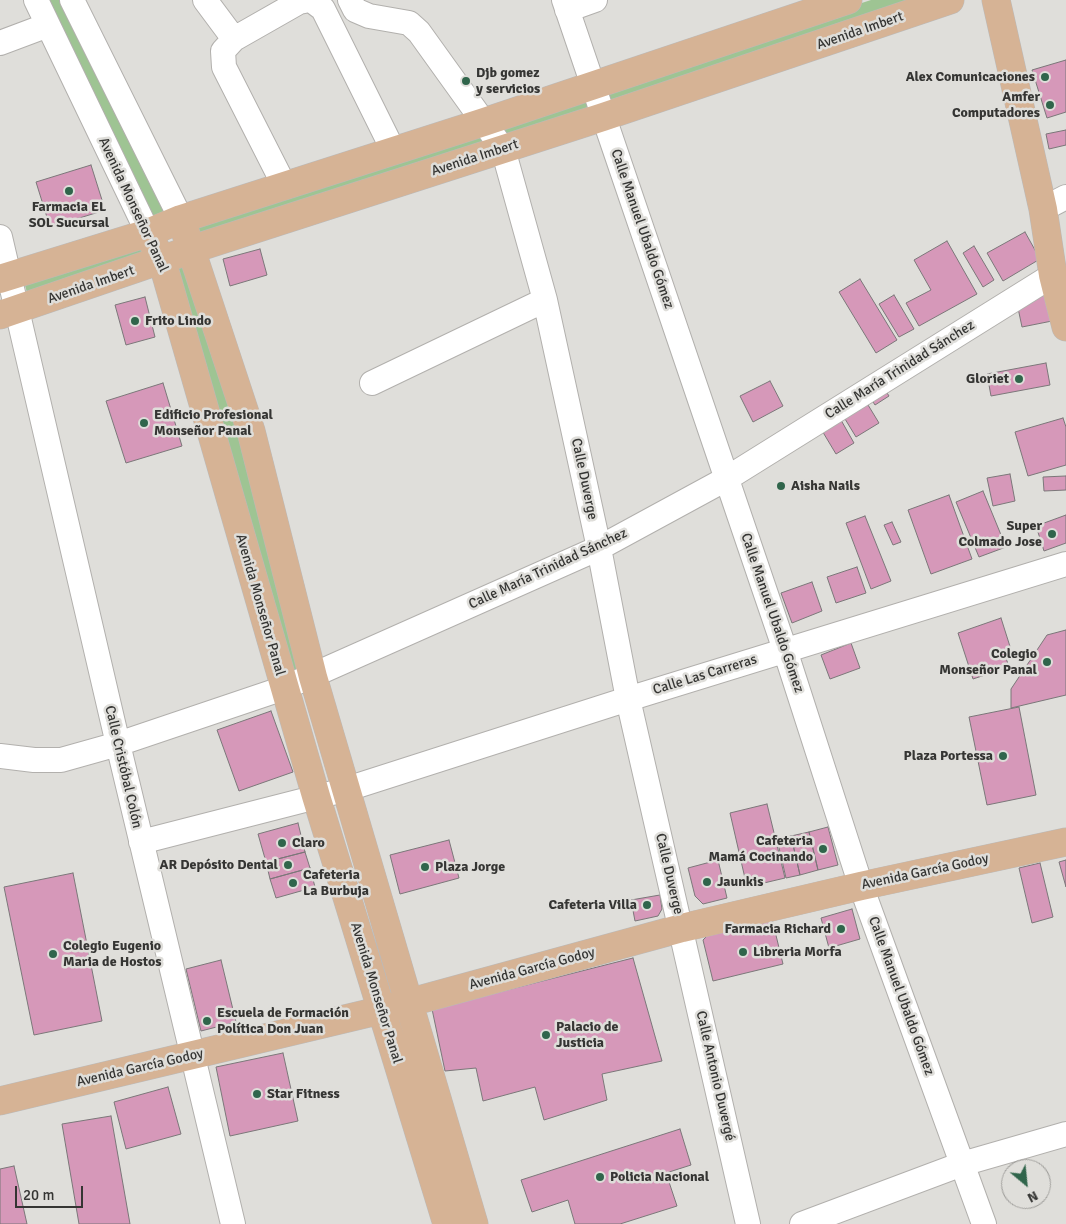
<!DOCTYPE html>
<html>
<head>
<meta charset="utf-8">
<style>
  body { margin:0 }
  #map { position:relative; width:1066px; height:1224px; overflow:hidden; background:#dfdeda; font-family:Signika,sans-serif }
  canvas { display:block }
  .north { position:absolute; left:1001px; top:1159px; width:50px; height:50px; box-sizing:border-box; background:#dfdeda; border:1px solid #9b9a97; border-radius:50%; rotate:152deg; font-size:14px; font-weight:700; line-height:20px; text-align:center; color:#353533 }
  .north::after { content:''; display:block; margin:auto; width:18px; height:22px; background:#30654b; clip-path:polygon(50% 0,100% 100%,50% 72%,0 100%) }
  .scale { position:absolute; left:15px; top:1186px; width:68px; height:22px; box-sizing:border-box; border:2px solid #353533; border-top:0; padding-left:6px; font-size:15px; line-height:18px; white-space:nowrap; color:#353533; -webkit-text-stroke:4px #dfdeda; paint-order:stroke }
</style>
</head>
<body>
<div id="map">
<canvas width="1066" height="1224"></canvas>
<div class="north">N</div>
<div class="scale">20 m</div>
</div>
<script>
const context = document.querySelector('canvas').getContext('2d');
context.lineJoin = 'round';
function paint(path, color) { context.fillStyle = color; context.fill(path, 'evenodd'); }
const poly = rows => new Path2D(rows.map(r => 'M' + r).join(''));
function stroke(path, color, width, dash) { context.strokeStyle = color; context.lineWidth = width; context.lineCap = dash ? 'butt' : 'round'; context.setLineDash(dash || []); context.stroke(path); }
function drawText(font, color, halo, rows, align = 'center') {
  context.font = font + ' Signika,sans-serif'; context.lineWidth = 5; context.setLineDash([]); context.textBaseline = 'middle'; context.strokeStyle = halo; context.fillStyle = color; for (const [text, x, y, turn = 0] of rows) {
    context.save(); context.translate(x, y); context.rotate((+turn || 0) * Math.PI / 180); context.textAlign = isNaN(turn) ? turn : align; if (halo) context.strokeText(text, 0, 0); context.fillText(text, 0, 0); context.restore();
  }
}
const green = poly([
  [42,0,62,0,173,213,148,225],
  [871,0,930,0,610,109,600,88],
  [588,97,595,113,198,238,195,222],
  [141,243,143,261,28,296,24,282],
  [187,264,220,361,303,672,289,675,169,269]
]);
const building = poly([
  [1066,60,1066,112,1047,118,1032,70,1066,60],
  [1066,130,1066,145,1049,149,1046,134,1066,130],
  [91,165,102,200,99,212,50,227,36,182,91,165],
  [1025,232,1040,259,1003,281,987,253,1025,232],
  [947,241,977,294,919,326,906,303,931,290,914,260,947,241],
  [974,246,994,280,983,287,963,253,974,246],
  [260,249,267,275,230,286,223,259,260,249],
  [860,279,897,340,876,353,839,292,860,279],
  [1044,294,1052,321,1022,327,1018,308,1044,294],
  [894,295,914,329,899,337,879,304,894,295],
  [145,297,155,337,126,345,115,305,145,297],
  [1046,363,1050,385,991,396,987,374,1046,363],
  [770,381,783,406,753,422,740,396,770,381],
  [163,383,182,446,126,463,106,401,163,383],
  [882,385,889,396,875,405,868,394,882,385],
  [862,395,879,423,856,437,842,414,862,395],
  [837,413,854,443,836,454,818,424,837,413],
  [1063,418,1066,427,1066,465,1028,476,1015,432,1063,418],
  [1010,474,1015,501,993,506,987,478,1010,474],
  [1066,476,1066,490,1044,491,1043,477,1066,476],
  [983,491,1006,547,979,557,956,502,983,491],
  [949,495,972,559,931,574,908,510,949,495],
  [1066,515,1066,543,1044,551,1036,526,1066,515],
  [865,516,891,581,871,589,846,523,865,516],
  [892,522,901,542,893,545,884,525,892,522],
  [857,567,866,593,836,603,827,577,857,567],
  [812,582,822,611,792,623,781,593,812,582],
  [1001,618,1013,656,1006,658,1009,667,973,679,958,633,1001,618],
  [1066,630,1066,695,1011,708,1011,689,1047,635,1066,630],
  [851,643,860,668,830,679,821,655,851,643],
  [1019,707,1036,795,987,805,969,717,1019,707],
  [271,711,293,772,239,791,217,730,271,711],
  [767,804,785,878,747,887,730,813,767,804],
  [298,823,305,852,266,862,258,834,298,823],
  [828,827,838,865,818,870,809,832,828,827],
  [809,832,818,870,800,875,791,836,809,832],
  [791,836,800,875,786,878,777,839,791,836],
  [449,840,459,878,400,894,390,855,449,840],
  [305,852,310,868,270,879,266,862,305,852],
  [718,860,727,898,703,904,695,896,688,868,718,860],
  [1066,860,1066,887,1059,862,1066,860],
  [1040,863,1053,917,1032,923,1019,868,1040,863],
  [310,868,315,887,276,898,270,879,310,868],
  [73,873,102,1021,34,1035,4,887,73,873],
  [660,895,662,909,658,916,635,921,631,900,660,895],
  [852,909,860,939,829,948,821,918,852,909],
  [772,919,783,964,713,981,703,940,708,935,772,919],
  [633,958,662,1061,602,1074,607,1100,544,1120,535,1087,483,1101,476,1068,445,1071,432,1009,633,958],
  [221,960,236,1022,201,1031,186,969,221,960],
  [283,1053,298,1121,230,1136,216,1067,283,1053],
  [168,1087,181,1134,126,1149,114,1102,168,1087],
  [111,1116,130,1224,79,1224,62,1124,111,1116],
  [680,1129,691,1165,666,1173,677,1206,620,1224,575,1224,568,1200,532,1212,521,1180,680,1129],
  [14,1166,27,1224,0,1224,0,1169,14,1166]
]);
const minor = poly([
  [36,0,148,233],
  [72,0,181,219],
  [205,0,234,39],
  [311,0,323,9,393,150],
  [350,0,355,10,369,16,409,23,419,32,503,149,545,300,599,548,628,699,748,1224],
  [564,0,785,650,861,886,984,1224],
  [567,10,595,0],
  [0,43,48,25],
  [284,185,224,67,223,51,234,39,299,2,309,0],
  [1043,209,1066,197],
  [0,237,118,744,233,1224],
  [372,383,545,300],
  [0,756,34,760,61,760,118,744,284,688,599,548,726,479,1053,275],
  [141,842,344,790,628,699,1066,564],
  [802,1224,962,1164,1066,1134]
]);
const major = poly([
  [996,0,1043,209,1053,275,1066,327],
  [181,219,251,431,313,677,474,1224],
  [148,233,162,261,316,796,447,1224],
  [0,279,148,233,181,219,484,122,848,0],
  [0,315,190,250,603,117,950,0],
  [0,1101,382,1010,682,928,861,886,1066,842]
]);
const markers = [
  [1045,77,5,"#30654b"],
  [466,81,5,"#30654b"],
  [1050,105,5,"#30654b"],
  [69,191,5,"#30654b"],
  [135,321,5,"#30654b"],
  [1019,379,5,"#30654b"],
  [144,423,5,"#30654b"],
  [781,486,5,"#30654b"],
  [1052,534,5,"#30654b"],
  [1047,662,5,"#30654b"],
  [1003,756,5,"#30654b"],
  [282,843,5,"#30654b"],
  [823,849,5,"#30654b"],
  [288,865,5,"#30654b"],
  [425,867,5,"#30654b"],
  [707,882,5,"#30654b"],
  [293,883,5,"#30654b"],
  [647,905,5,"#30654b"],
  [841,929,5,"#30654b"],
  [743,952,5,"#30654b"],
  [53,954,5,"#30654b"],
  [207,1021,5,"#30654b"],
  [546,1035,5,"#30654b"],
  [257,1094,5,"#30654b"],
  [600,1177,5,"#30654b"]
];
const streetNames = [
  ["Avenida Imbert",860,31,-19],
  ["Avenida Imbert",475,158,-18],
  ["Avenida Monseñor Panal",133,205,65],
  ["Calle Manuel Ubaldo Gómez",642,229,71],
  ["Avenida Imbert",91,285,-19],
  ["Calle María Trinidad Sánchez",900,370,-32],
  ["Calle Duverge",584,479,78],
  ["Calle María Trinidad Sánchez",548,569,-25],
  ["Avenida Monseñor Panal",260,605,74],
  ["Calle Manuel Ubaldo Gómez",772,613,71],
  ["Calle Las Carreras",705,675,-17],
  ["Calle Cristóbal Colón",123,767,77],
  ["Avenida García Godoy",925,872,-12],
  ["Calle Duverge",669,874,77],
  ["Avenida García Godoy",532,969,-15],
  ["Avenida Monseñor Panal",376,993,73],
  ["Calle Manuel Ubaldo Gómez",901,996,70],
  ["Avenida García Godoy",140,1068,-13],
  ["Calle Antonio Duvergé",715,1076,77]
];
const poiNames = [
  ["Djb gomez",476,73],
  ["y servicios",476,89],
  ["Alex Comunicaciones",1035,77,"right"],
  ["Amfer",1040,97,"right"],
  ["Computadores",1040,113,"right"],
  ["Farmacia EL",69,207,"center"],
  ["SOL Sucursal",69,223,"center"],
  ["Frito Lindo",145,321],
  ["Gloriet",1009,379,"right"],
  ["Edificio Profesional",154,415],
  ["Monseñor Panal",154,431],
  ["Aisha Nails",791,486],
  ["Super",1042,526,"right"],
  ["Colmado Jose",1042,542,"right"],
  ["Colegio",1037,654,"right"],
  ["Monseñor Panal",1037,670,"right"],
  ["Plaza Portessa",993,756,"right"],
  ["Cafeteria",813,841,"right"],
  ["Mamá Cocinando",813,857,"right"],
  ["Claro",292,843],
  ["AR Depósito Dental",278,865,"right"],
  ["Plaza Jorge",435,867],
  ["Cafeteria",303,875],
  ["La Burbuja",303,891],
  ["Jaunkis",717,882],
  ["Cafeteria Villa",637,905,"right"],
  ["Farmacia Richard",831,929,"right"],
  ["Colegio Eugenio",63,946],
  ["Maria de Hostos",63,962],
  ["Libreria Morfa",753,952],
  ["Escuela de Formación",217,1013],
  ["Política Don Juan",217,1029],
  ["Palacio de",556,1027],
  ["Justicia",556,1043],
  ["Star Fitness",267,1094],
  ["Policia Nacional",610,1177]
];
paint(green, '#9ec493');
paint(building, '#d698b9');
stroke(building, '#7b7779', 1);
stroke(minor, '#b2b0ad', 26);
stroke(major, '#bababa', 29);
stroke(minor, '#fff', 24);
stroke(major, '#d6b395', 28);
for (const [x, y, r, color] of markers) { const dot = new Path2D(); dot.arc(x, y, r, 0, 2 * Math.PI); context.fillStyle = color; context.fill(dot); stroke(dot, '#dfdeda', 2); }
drawText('14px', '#353533', '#dfdeda', streetNames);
drawText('bold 14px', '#353533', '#dfdeda', poiNames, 'left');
</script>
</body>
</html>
